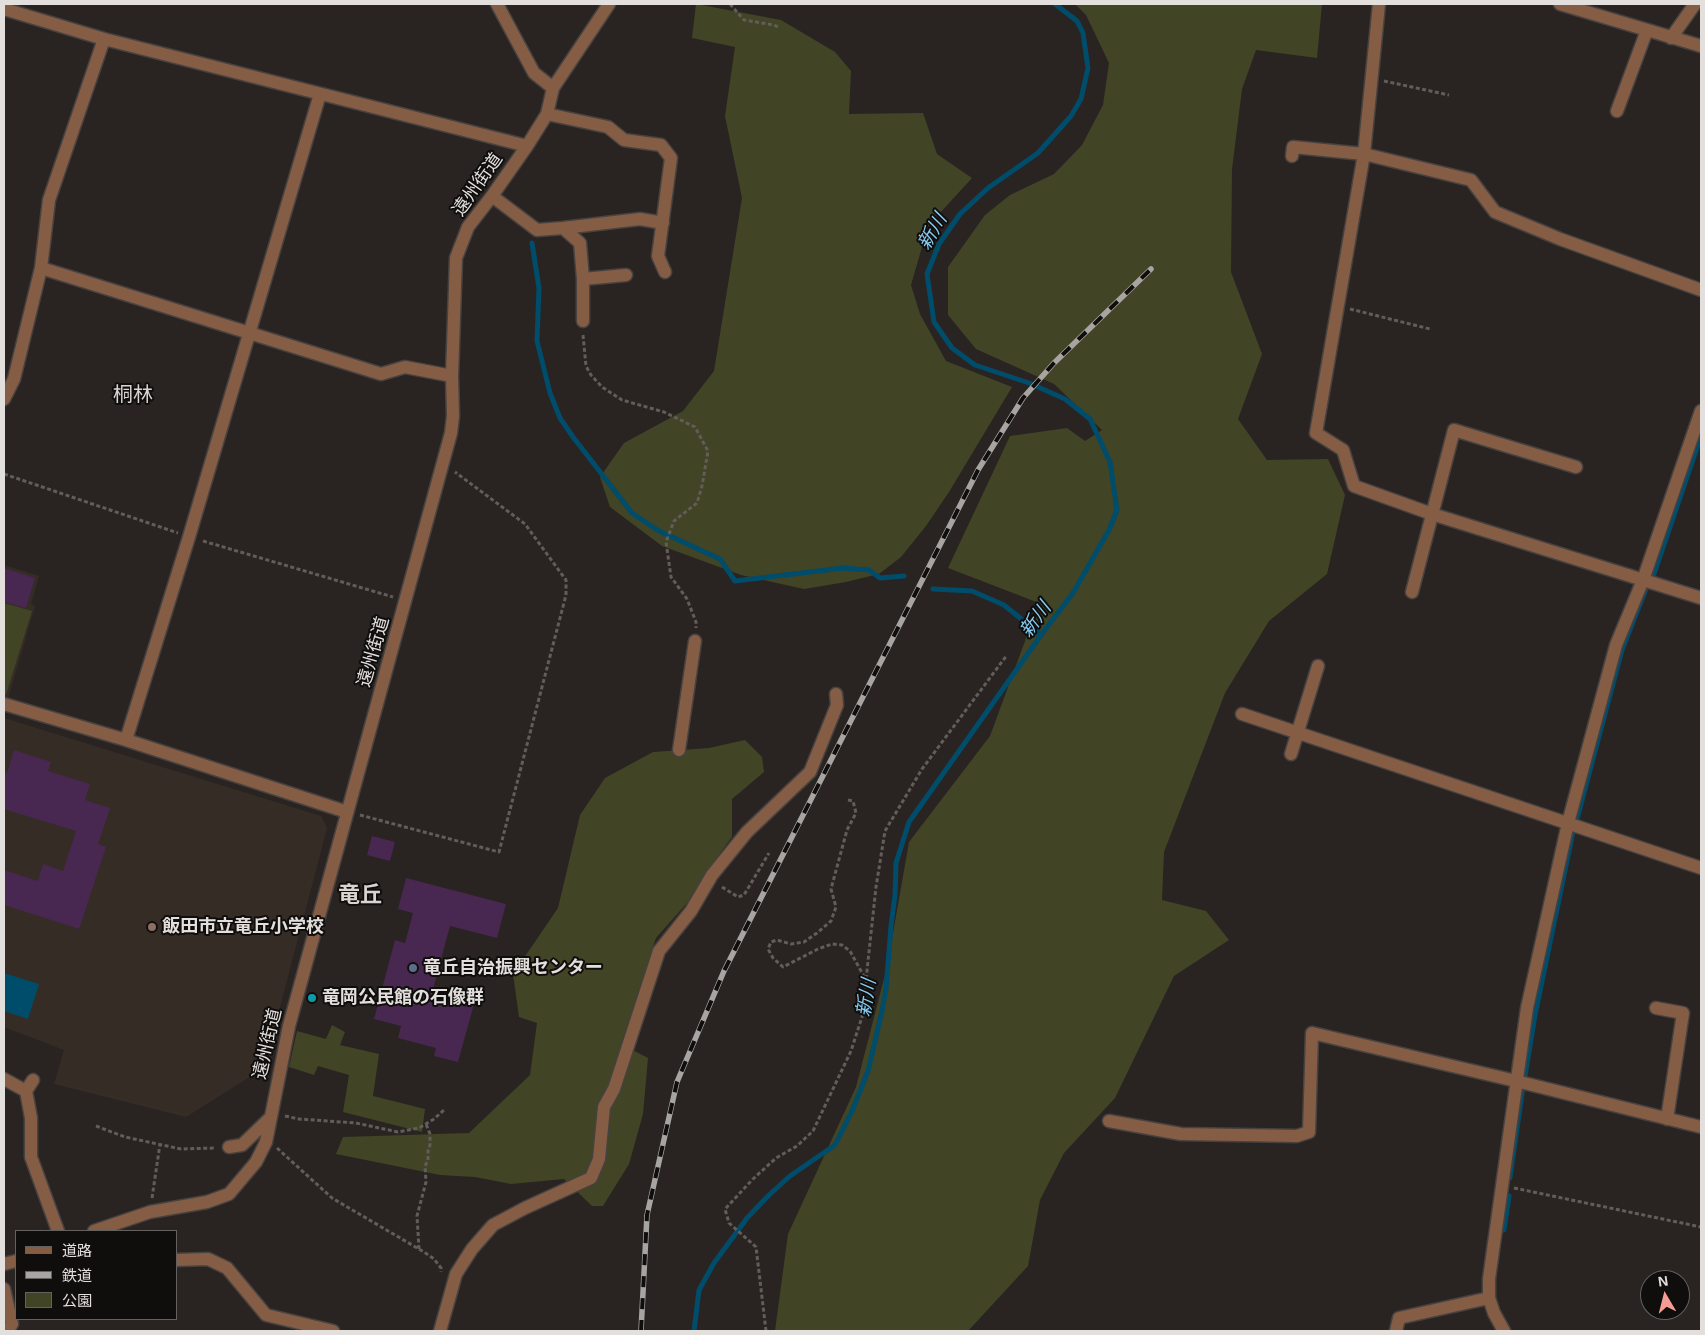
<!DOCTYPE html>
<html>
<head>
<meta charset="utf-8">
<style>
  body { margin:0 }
  #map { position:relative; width:1705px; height:1335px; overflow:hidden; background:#292422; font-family:Arial,"Noto Sans JP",sans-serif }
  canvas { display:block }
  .frame { position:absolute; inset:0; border:5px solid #e2dfdd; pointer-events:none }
  .legend { position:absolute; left:15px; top:1230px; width:162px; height:90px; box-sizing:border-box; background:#100e0d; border:1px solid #646260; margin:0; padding:6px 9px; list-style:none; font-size:15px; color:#e2dfdd }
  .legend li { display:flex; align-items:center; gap:10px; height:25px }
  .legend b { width:25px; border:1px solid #646260 }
  .north { position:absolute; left:1640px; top:1270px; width:50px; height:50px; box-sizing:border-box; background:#100e0d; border:1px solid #646260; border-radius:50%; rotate:352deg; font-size:14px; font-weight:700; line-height:20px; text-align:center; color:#e2dfdd }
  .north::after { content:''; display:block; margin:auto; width:18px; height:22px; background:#f59c95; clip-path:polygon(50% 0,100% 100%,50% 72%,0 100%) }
</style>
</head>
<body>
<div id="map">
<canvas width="1705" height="1335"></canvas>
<div class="frame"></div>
<ul class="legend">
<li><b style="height:6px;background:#855d44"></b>道路</li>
<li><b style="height:6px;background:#a7a4a2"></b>鉄道</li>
<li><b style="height:14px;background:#414425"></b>公園</li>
</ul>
<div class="north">N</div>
</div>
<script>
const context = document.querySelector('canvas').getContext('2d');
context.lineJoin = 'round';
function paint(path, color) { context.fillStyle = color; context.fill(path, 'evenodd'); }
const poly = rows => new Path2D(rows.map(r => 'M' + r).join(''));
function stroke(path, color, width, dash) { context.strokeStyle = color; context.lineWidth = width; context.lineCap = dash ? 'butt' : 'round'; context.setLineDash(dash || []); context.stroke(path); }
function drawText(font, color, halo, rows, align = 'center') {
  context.font = font + ' Arial,"Noto Sans JP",sans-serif'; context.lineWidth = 4; context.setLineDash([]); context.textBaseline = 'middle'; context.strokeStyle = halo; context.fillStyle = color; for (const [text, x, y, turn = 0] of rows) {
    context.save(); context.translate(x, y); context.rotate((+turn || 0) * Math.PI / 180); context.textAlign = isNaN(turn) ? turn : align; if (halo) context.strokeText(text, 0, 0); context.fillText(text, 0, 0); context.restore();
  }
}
const built = poly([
  [4,565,39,576,31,604,35,606,8,699,4,697],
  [4,718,321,816,327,828,264,1068,186,1117,54,1084,64,1050,4,1027]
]);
const green = poly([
  [696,4,781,20,835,52,851,71,849,114,923,113,937,154,972,178,928,226,911,285,920,314,946,361,1012,387,949,492,926,526,901,557,879,574,846,582,804,589,741,575,662,546,610,507,600,477,624,443,683,411,714,371,742,198,725,116,735,47,692,38],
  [1075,4,1322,4,1317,58,1256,50,1242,89,1232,169,1231,272,1262,354,1238,419,1267,460,1328,459,1345,495,1327,574,1269,621,1225,693,1164,852,1162,900,1206,911,1229,940,1174,976,1115,1098,1064,1153,1040,1200,1028,1266,968,1331,775,1331,788,1234,856,1087,887,967,909,842,990,736,1039,603,948,568,1010,436,1067,428,1085,441,1102,430,1054,384,976,349,948,315,948,267,985,215,1010,195,1054,174,1082,145,1103,105,1109,63,1086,15],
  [4,603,32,611,6,695,4,694],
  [745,740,762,757,764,772,732,799,732,837,706,872,687,903,656,938,621,1044,648,1058,643,1114,629,1164,603,1206,592,1206,564,1179,511,1184,475,1177,440,1175,336,1154,343,1137,469,1133,530,1075,537,1023,519,1017,513,974,558,908,580,815,605,778,653,752,709,748],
  [332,1025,345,1032,340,1045,379,1054,373,1096,425,1109,422,1132,343,1112,349,1075,318,1066,314,1075,289,1067,297,1031,326,1039]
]);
const water = poly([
  [4,973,39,984,28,1019,4,1011]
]);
const stream = poly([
  [532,243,539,288,537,341,550,393,560,418,573,437,632,513,659,531,720,559,735,581,843,568,869,570,880,578,904,576],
  [1654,574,1701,436],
  [933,589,972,591,1004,605,1041,635],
  [1577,819,1622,650,1646,589],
  [1525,1076,1535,1015,1573,832],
  [1510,1178,1523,1087],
  [1504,1230,1509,1196],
  [694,1331,699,1290,714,1263,747,1218,769,1195,790,1176,835,1145,852,1111,868,1071,882,1011,886,989,891,926,895,895,896,863,909,822,1041,635,1073,593,1109,530,1117,510,1110,462,1090,419,1065,399,1029,383,975,365,952,348,934,322,927,274,939,244,960,214,988,188,1038,153,1071,116,1081,99,1088,68,1083,33,1077,21,1055,4]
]);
const building = poly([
  [4,568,35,578,26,608,4,602],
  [14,750,51,762,48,771,90,784,85,800,110,808,98,844,106,847,79,929,4,905,4,870,38,881,43,864,63,871,76,831,4,809,4,772,7,773],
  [372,836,395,842,390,861,367,855],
  [406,878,506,904,497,938,450,926,432,993,474,1004,458,1062,434,1056,436,1048,398,1038,401,1026,374,1019,395,940,405,943,413,913,398,909]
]);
const path = poly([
  [730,4,744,20,774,25,780,28],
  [1384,81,1449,95],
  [1350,309,1430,329],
  [583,335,586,366,591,375,602,387,622,400,664,412,695,427,708,451,702,486,697,503,674,521,666,542,671,577,687,599,696,622,696,628],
  [4,474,178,533],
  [203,541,393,597],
  [848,800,853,801,856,813,847,830,831,889,836,907,831,921,817,933,804,942,791,944,777,940,771,942,768,949,773,958,783,967,818,949,832,944,842,945,850,951,866,980],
  [360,815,499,852,566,595,566,580,525,524,455,472],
  [722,887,738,897,744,895,769,853],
  [285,1116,299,1119,356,1123,398,1132,419,1128,434,1119,444,1110],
  [96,1126,125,1137,181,1149,216,1148],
  [277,1148,332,1198,424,1252,434,1259,441,1268,441,1272],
  [1514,1188,1701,1227],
  [152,1198,160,1144],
  [419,1249,417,1216,426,1182,425,1166,428,1160,428,1151,430,1145,430,1134,426,1124],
  [766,1331,756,1247,729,1223,725,1209,753,1179,776,1158,797,1146,813,1131,851,1051,862,1017,876,887,885,831,922,769,1007,655]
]);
const minor = poly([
  [497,4,534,73,553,88],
  [1379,4,1364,154,1316,433,1343,450,1354,486,1432,514,1701,598],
  [1560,4,1701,46],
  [4,9,104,39,527,146],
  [1671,38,1695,4],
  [1617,111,1647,30],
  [547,114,608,127,624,140,661,145,671,158,658,256,665,272],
  [1292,156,1293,147,1364,154,1471,180,1495,212,1560,239,1701,290],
  [492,196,537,230,563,228,580,243,583,279,583,321],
  [563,228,640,219,663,223],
  [41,268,381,374,405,367,452,376],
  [583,279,626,275],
  [4,399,14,379,41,268,49,200,104,39],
  [1412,592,1454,430,1576,467],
  [4,704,126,740,347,812],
  [1242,714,1701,868],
  [126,740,189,537,320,94],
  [679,750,695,641],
  [1291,754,1318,666],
  [1656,1008,1683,1013,1667,1119],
  [4,1079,26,1091,31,1118,31,1157,58,1231],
  [26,1091,33,1080],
  [1109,1121,1181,1134,1297,1136,1309,1132,1312,1033,1516,1081,1701,1127],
  [229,1147,242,1145,270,1118],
  [94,1231,150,1212,207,1202,229,1194,256,1162,266,1142,289,1026,451,433,453,416,452,376,456,258,468,227,492,196,527,146,547,114,553,88,609,4],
  [176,1260,208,1259,227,1268,266,1315,333,1331],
  [4,1264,16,1261],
  [4,1289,12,1324,7,1331],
  [440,1331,456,1274,472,1249,493,1225,525,1208,591,1178,599,1159,604,1107,614,1089,659,951,691,911,712,875,747,832,810,772,837,705,836,694],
  [1396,1331,1399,1318,1489,1298],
  [1504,1331,1494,1313,1489,1298,1489,1279,1527,1008,1568,823,1616,645,1643,580,1701,411]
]);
const rail = poly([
  [641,1331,647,1215,677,1082,724,971,978,470,1023,398,1054,363,1151,269]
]);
const markers = [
  [152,927,5,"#8d6e63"],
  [413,968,5,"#5c6f8a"],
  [312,998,5,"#0f9aa8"]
];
const streetNames = [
  ["遠州街道",478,185,-55],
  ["遠州街道",374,652,-74],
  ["遠州街道",268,1044,-77]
];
const poiNames = [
  ["飯田市立竜丘小学校",162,927],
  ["竜丘自治振興センター",423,968],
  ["竜岡公民館の石像群",322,998]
];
const waterNames = [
  ["新川",933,232,-60],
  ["新川",1036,620,-54],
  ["新川",867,998,-81]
];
const quarterNames = [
  ["桐林",133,395]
];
const districtNames = [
  ["竜丘",360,896]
];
paint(built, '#362c26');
paint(green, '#414425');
paint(water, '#004c6b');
stroke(stream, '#004c6b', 5);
paint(building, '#482751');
stroke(minor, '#474240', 15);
stroke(path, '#625d5b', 3, [4, 2.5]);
stroke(minor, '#855d44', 12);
stroke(rail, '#a7a4a2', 5.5);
stroke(rail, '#100e0d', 4, [11]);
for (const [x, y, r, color] of markers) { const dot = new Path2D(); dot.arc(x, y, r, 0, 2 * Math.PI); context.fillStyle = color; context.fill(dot); stroke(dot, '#100e0d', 2); }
drawText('18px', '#e2dfdd', '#100e0d', streetNames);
drawText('bold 18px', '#e2dfdd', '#100e0d', poiNames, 'left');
drawText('italic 19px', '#86ccf3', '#100e0d', waterNames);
drawText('20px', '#dad3d0', '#100e0d', quarterNames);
drawText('bold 22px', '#dad3d0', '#100e0d', districtNames);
</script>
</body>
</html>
